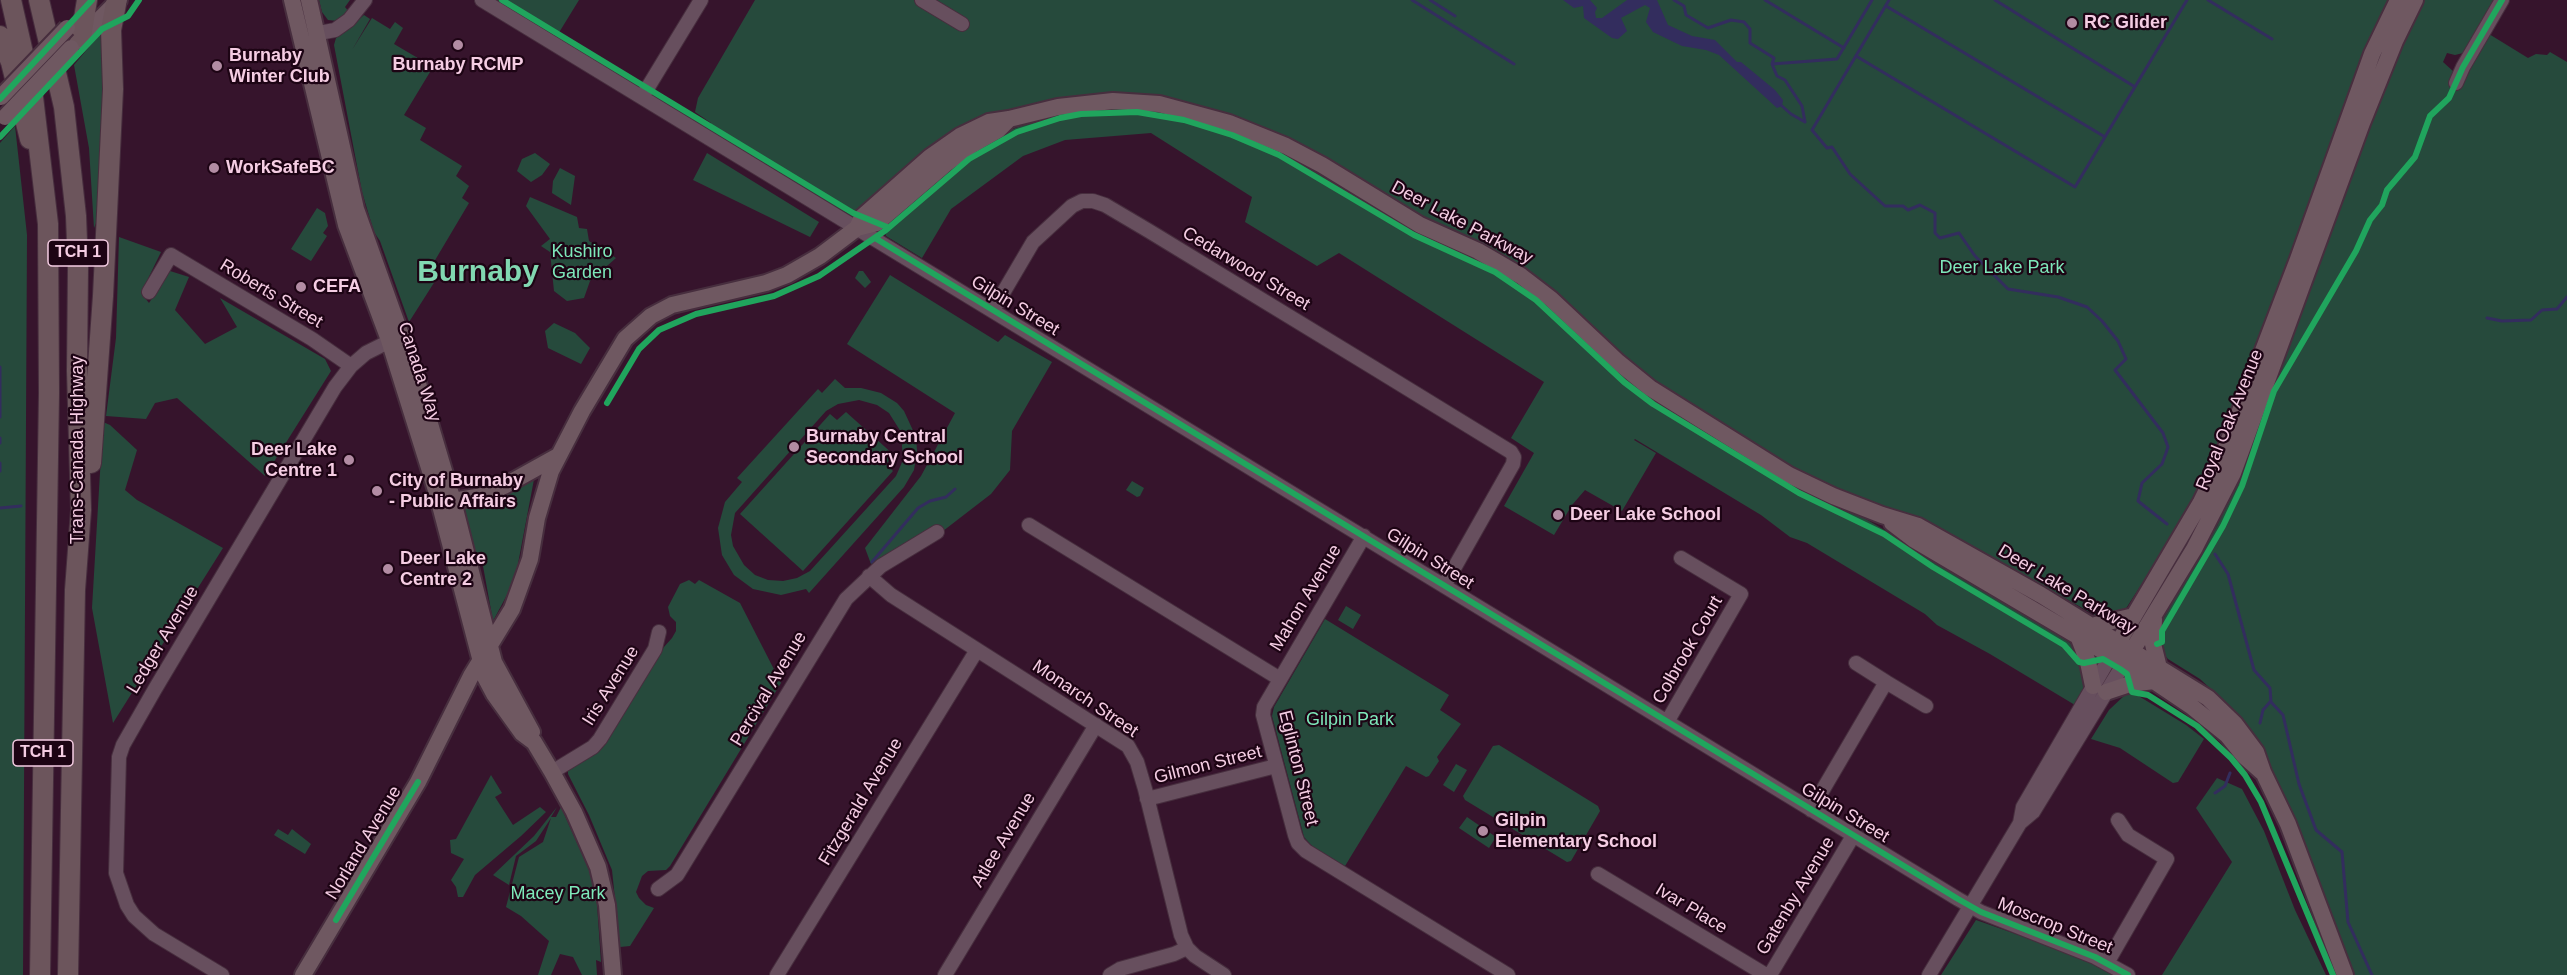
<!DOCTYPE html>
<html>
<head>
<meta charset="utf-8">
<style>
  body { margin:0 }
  canvas { display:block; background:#36142c }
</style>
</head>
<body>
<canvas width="2567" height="975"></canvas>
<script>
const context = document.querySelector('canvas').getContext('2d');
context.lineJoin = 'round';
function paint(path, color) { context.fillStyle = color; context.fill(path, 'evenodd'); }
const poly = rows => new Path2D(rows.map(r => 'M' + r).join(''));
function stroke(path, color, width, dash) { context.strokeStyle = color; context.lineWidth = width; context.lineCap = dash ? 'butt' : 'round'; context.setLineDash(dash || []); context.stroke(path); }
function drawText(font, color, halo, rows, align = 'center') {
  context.font = font + ' Helvetica,sans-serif'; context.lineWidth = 4.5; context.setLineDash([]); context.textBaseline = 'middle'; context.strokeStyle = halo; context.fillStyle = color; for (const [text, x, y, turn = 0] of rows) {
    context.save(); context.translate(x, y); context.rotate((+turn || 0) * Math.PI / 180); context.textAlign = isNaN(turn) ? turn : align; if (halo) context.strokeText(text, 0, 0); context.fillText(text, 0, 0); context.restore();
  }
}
const green = poly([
  [319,0,350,0,345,7,349,12,338,21,328,20,322,12],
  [491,0,579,0,555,39],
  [755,0,915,0,966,22,967,19,936,0,2495,0,2463,53,2455,55,2447,53,2443,62,2454,72,2489,34,2528,58,2536,54,2547,55,2550,52,2567,62,2567,975,2351,975,2282,793,2260,746,2224,701,2200,679,2168,659,2159,649,2159,626,2217,526,2233,491,2297,316,2319,266,2292,257,2202,490,2125,610,2100,618,2047,588,1921,524,1809,478,1650,380,1556,294,1184,102,1019,110,857,212,849,213,833,207,707,131,711,123,695,112,698,98],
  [364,15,370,19,352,50,372,18,390,29,395,22,403,28,394,44,433,67,404,115,426,128,420,140,462,166,456,176,469,186,462,198,469,203,428,272,437,278,409,322,380,241,374,232,362,192,334,45,336,38],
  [100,34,106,54,103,152,100,213,94,228,89,148,74,65],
  [1083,109,1160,110,1266,143,1530,288,1607,360,1852,511,2006,601,2070,643,2077,651,2086,684,2075,705,1990,654,1937,625,1925,614,1807,543,1790,537,1761,515,1635,439,1634,440,1656,453,1622,511,1585,490,1572,505,1554,535,1504,506,1534,453,1511,438,1544,382,1339,253,1317,266,1245,222,1252,197,1151,133,1065,140,1023,156,951,209,922,258,886,236,884,226,950,168,1008,131,1033,121],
  [15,126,27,235,23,975,0,975,0,143],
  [535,153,550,164,542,175,531,182,517,171,522,159],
  [707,153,819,222,810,237,693,180],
  [560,168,575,176,571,205,552,193,553,181],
  [530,197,577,217,579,228,587,229,589,241,616,258,590,281,584,298,567,301,554,291,550,252,541,246,550,239,526,206],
  [317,208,325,213,328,226,323,233,327,236,311,261,291,249],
  [119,237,161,252,141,293,149,303,170,271,189,277,175,310,205,344,237,327,220,298,325,359,331,371,265,476,177,398,155,403,146,419,106,416,116,338],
  [859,271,863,271,871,282,865,288,855,278],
  [890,275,998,342,1005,335,1052,362,1012,431,1010,470,991,494,943,531,939,526,871,564,865,548,921,476,955,413,847,344],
  [554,323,575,333,590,348,581,364,548,348,545,331],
  [835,379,845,388,861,388,881,393,897,403,904,411,916,437,917,450,914,470,904,487,809,593,806,589,781,595,753,589,734,575,722,555,718,528,725,502,742,482,737,478,818,389,822,393],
  [859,400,877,405,889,413,901,432,903,460,896,476,810,571,797,578,783,581,768,580,755,575,744,565,733,546,731,535,735,513,826,411,838,404],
  [846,412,894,455,886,464,893,471,803,571,740,514,830,414,837,420],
  [103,422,110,425,137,450,125,490,137,500,223,548,113,723,92,608],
  [535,474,517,569,508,593,493,621,483,566,480,566,475,552,464,507],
  [1132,481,1144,488,1140,496,1137,497,1126,490],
  [689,580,695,584,699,580,740,603,781,683,670,866,666,870,648,871,642,876,636,892,639,898,646,905,654,908,630,946,620,947,612,870,589,815,568,774,568,770,601,749,664,647,672,638,676,631,676,622,670,616,668,607,680,584],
  [1346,606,1361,615,1353,629,1338,620],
  [1325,619,1449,695,1440,710,1461,724,1437,757,1439,761,1429,776,1426,777,1406,766,1345,866,1312,846,1304,837,1272,716,1274,707],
  [2126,694,2137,695,2186,725,2204,739,2178,782,2173,783,2120,748,2091,739,2109,710],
  [1499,745,1598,806,1600,811,1571,861,1567,862,1465,800,1463,796,1493,746],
  [1456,764,1467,770,1454,792,1443,785],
  [491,775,502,793,495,797,513,825,540,807,546,812,521,836,475,875,463,897,458,897,456,887,451,880,464,859,451,853,450,840,456,839],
  [2217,778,2242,789,2264,831,2295,910,2326,975,2162,975,2232,862,2196,808],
  [557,807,551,817,556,817,561,807,593,879,597,904,601,962,596,960,597,975,582,975,573,957,560,954,551,975,538,975,549,941,521,916,506,907,519,857,543,842,551,818,536,841,516,856,509,885,493,875,534,836],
  [1467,817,1496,837,1489,848,1459,828],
  [278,829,288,835,292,829,311,844,305,854,274,835],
  [1976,920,2081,957,2117,975,1941,975]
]);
const water = poly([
  [1563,0,1590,0,1597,8,1595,12,1596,18,1602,18,1627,0,1657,0,1668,25,1692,36,1715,40,1737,62,1741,62,1775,90,1783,100,1782,106,1777,108,1719,55,1706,50,1682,46,1653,32,1646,22,1650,8,1645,5,1621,18,1627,31,1618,39,1612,38,1584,18,1583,6,1574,8]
]);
const stream = poly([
  [1412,0,1514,64],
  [1430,0,1455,16],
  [1674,0,1684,6,1686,15,1708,28,1731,20,1744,22,1750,29,1750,43,1774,58,1772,64,1777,76,1785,80,1802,106,1805,122],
  [1765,0,1844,48],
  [1889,0,1812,130,1827,148,1832,147,1850,174,1885,206,1903,206,1908,210,1920,205,1935,213,1935,233,1940,238,1959,233,1975,256,2008,289,2058,297,2087,307,2102,321,2118,341,2126,359,2115,370,2163,433,2168,447,2166,453,2162,464,2142,483,2138,501,2167,524],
  [1995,0,2135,87],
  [2208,0,2272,39],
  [1886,6,2105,137],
  [1856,56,2075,187,2187,0],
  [1772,64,1837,59,1872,0],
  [1782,106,1791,114,1805,122],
  [2487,318,2502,321,2531,320,2542,310,2557,309,2567,297],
  [0,367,0,417],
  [0,438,0,443],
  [0,463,0,471],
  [0,508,21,506],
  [2215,554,2228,574,2254,670,2270,688,2271,702,2283,715,2299,784,2316,830,2342,852,2348,922,2372,975],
  [872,562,918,508,930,501,946,497,955,489],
  [2260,723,2263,710,2270,702],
  [2215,793,2225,786,2230,773]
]);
const minor = poly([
  [482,0,1958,899,1981,912,2095,957,2128,975],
  [922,0,962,24],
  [319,33,335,30,349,20,365,0],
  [2456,83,2463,67,2502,0],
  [642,97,701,0],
  [149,292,171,255,312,339,351,366],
  [993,310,1033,242,1072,206,1082,201,1093,201,1105,205,1149,231,1374,368,1511,452,1514,457,1513,464,1444,586],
  [1029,525,1280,679],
  [1364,536,1264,707,1263,715,1295,835,1298,843,1306,851,1508,975],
  [869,576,891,595,1128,746,1137,762,1145,789,1181,935,1187,948,1195,956,1224,975],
  [1856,663,1886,682],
  [1667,722,1741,594,1681,558],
  [552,772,593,747,600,739,655,649,659,632],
  [1147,799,1276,766],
  [1811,810,1886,682,1926,706],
  [2020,823,2033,812,2129,655],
  [1598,874,1766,975],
  [658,889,677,875,846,599,881,566,937,532],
  [2107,963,2167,859,2128,835,2118,820],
  [222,975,154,934,134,916,127,905,116,873,119,757,123,745,155,689,335,387,351,366,366,353,398,337],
  [777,975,977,650],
  [945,975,1096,725],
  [1110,975,1120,969,1174,954,1187,948],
  [1770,975,1853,836],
  [1929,975,2020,823,2023,807,2116,647]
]);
const major = poly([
  [292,0,346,225,389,340,436,490,485,677,494,694,522,733,534,742,552,772,574,812,598,867,607,905,613,975],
  [309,0,356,209,417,380,453,501,494,662,532,732],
  [78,41,119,0],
  [857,228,862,217,930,157,960,136,989,122,1009,119,1058,107,1113,101,1159,104,1229,123,1286,146,1322,165,1420,225,1478,251,1521,276,1551,299,1618,362,1650,388,1789,475,1833,496,1882,515,1918,526,2041,595,2208,698,2235,724,2256,752,2263,772,2288,824,2345,975],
  [453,501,482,496,504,486,558,456],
  [1892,523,1913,539,2154,681,2191,706,2227,735,2244,756,2262,772],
  [2154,619,2153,644,2159,668],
  [2091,626,2134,616],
  [2078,636,2088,662,2093,686],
  [2118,643,2201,502,2220,463,2298,259,2372,54,2398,0],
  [2132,651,2194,549,2233,473,2362,123,2395,41,2415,0],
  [2106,692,2130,684,2154,681],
  [303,975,418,782,471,676,512,609,530,559,537,518,551,471,582,411,625,339,651,316,672,305,766,283,787,275,820,256,857,228,877,223,947,163,972,145,998,130,1009,119]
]);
const highway = poly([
  [11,0,33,97,48,224,49,393,40,975],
  [39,0,64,107,76,216,78,267,77,371,81,510,75,590,68,975],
  [0,36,11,62,30,139],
  [81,37,87,0],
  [91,463,103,296,113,89,111,30,116,4]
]);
const majorBridge = poly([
  [1,97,67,28],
  [5,117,71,48]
]);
const cycleway = poly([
  [502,0,853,213,887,227],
  [0,99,92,0],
  [0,137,102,29,128,16,139,0],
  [875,238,1958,899,1981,912,2095,957,2128,975],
  [607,403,639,349,659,330,696,314,774,296,819,276,886,230,969,159,1017,132,1060,118,1081,114,1137,112,1184,120,1232,135,1279,155,1414,235,1495,272,1536,300,1624,382,1653,404,1799,493,1884,534,1933,567,2064,645,2079,662,2084,663,2103,659,2120,669,2127,674,2132,692,2148,695,2197,726,2231,758,2245,775,2261,802,2333,975],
  [2157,644,2162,642,2162,631,2223,526,2242,486,2274,391,2356,251,2370,220,2382,205,2387,190,2415,157,2430,116,2449,98,2463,67,2502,0],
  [336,920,418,782]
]);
const markers = [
  [2072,23,6,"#b28ca3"],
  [458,45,6,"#b28ca3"],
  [217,66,6,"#b28ca3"],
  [214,168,6,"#b28ca3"],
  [301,287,6,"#b28ca3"],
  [794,447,6,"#b28ca3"],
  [349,460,6,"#b28ca3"],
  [377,491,6,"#b28ca3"],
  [1558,515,6,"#b28ca3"],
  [388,569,6,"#b28ca3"],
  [1483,831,6,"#b28ca3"]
];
const shields = [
  [78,253,60],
  [43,753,60]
];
const shieldNames = [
  ["TCH 1",78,253],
  ["TCH 1",43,753]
];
const poiNames = [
  ["RC Glider",2084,23],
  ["Burnaby",229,56],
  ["Winter Club",229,77],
  ["Burnaby RCMP",458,65,"center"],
  ["WorkSafeBC",226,168],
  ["CEFA",313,287],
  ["Burnaby Central",806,437],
  ["Secondary School",806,458],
  ["Deer Lake",337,450,"right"],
  ["Centre 1",337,471,"right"],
  ["City of Burnaby",389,481],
  ["- Public Affairs",389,502],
  ["Deer Lake School",1570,515],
  ["Deer Lake",400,559],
  ["Centre 2",400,580],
  ["Gilpin",1495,821],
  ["Elementary School",1495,842]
];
const streetNames = [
  ["Deer Lake Parkway",1462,223,28],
  ["Cedarwood Street",1246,269,31],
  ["Roberts Street",271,294,31],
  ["Gilpin Street",1015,306,31],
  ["Canada Way",419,372,72],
  ["Royal Oak Avenue",2230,420,-68],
  ["Trans-Canada Highway",78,450,-90],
  ["Gilpin Street",1430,559,32],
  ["Deer Lake Parkway",2067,590,31],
  ["Mahon Avenue",1306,598,-59],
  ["Ledger Avenue",163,640,-59],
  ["Colbrook Court",1688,650,-60],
  ["Iris Avenue",611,686,-58],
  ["Percival Avenue",769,689,-59],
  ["Monarch Street",1085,699,34],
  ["Gilmon Street",1208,765,-14],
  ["Eglinton Street",1298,768,76],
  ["Fitzgerald Avenue",861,802,-59],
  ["Gilpin Street",1845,813,31],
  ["Atlee Avenue",1004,840,-59],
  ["Norland Avenue",364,843,-59],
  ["Gatenby Avenue",1796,896,-59],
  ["Ivar Place",1691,909,31],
  ["Moscrop Street",2055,926,22]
];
const parkNames = [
  ["Kushiro",582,252],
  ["Garden",582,273],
  ["Deer Lake Park",2002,268],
  ["Gilpin Park",1350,720],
  ["Macey Park",558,894]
];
const townNames = [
  ["Burnaby",478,273]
];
paint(green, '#264a3c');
paint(water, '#332d5e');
stroke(stream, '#332d5e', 3);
stroke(minor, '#472e3e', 16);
stroke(major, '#472e3e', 20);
stroke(highway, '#472e3e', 22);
stroke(minor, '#674f5e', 14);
stroke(major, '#6f5861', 16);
stroke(highway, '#6c555c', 20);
stroke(majorBridge, '#472e3e', 20, []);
stroke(majorBridge, '#6f5861', 16);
stroke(cycleway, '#20a55d', 6);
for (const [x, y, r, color] of markers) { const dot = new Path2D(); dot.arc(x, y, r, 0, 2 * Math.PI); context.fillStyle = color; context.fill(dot); stroke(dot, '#1d0414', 2); }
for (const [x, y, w] of shields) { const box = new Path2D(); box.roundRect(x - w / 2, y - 13, w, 26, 4.5); context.fillStyle = '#1d0414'; context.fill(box); stroke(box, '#f5cde3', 1.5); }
drawText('bold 16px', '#f5cde3', null, shieldNames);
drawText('bold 18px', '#f5cde3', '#1d0414', poiNames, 'left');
drawText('18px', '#f5cde3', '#1d0414', streetNames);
drawText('18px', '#7ee8ba', '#1d0414', parkNames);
drawText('bold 30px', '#81d7b1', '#1d0414', townNames);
</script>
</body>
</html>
